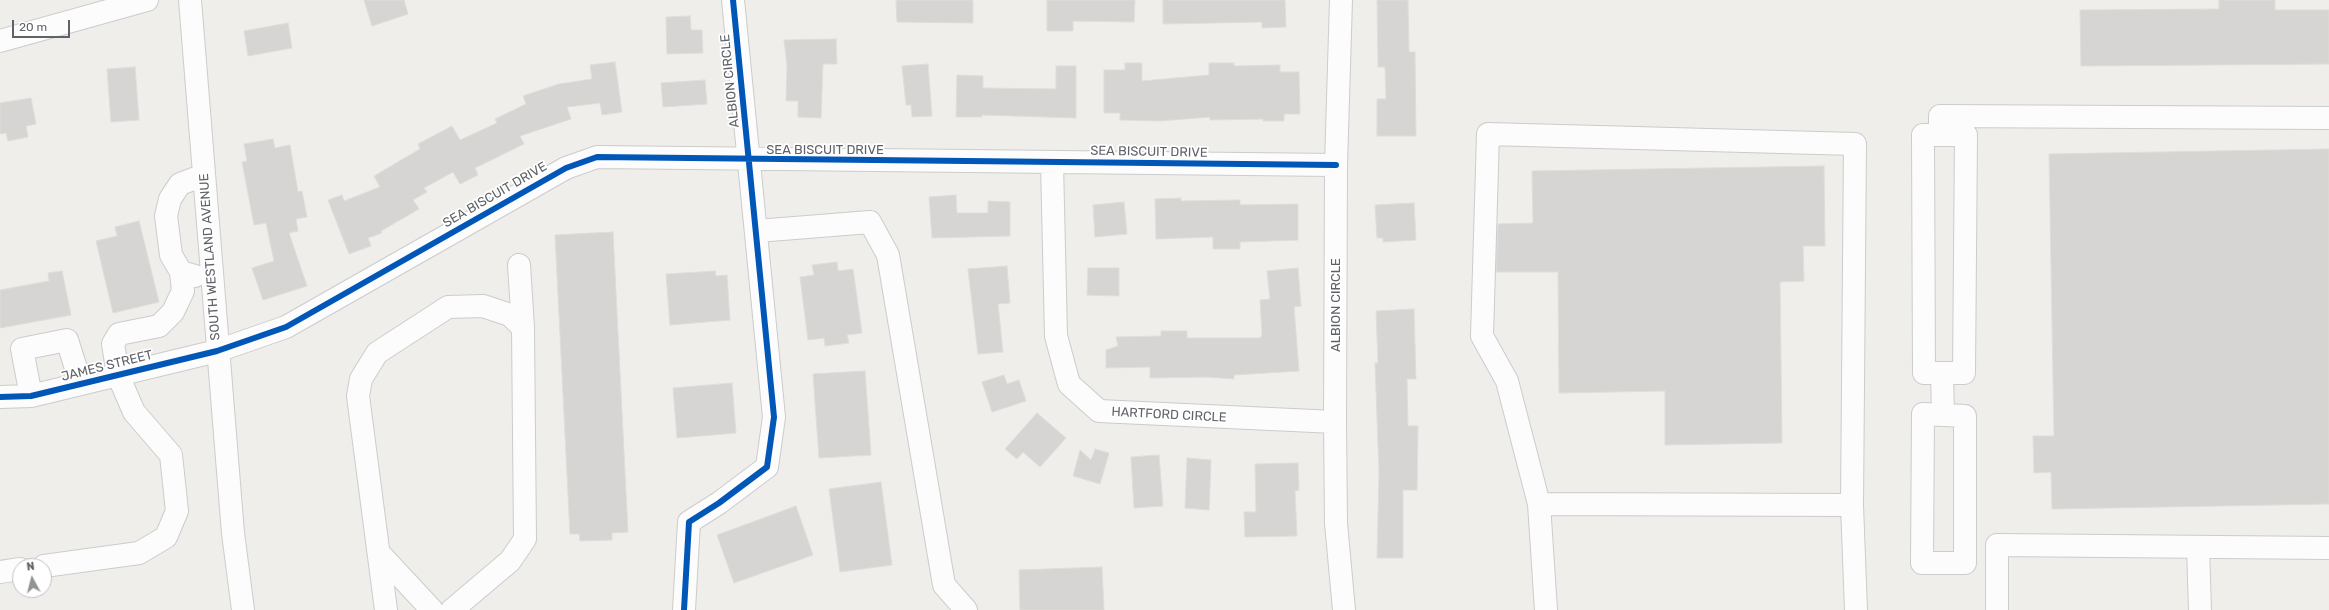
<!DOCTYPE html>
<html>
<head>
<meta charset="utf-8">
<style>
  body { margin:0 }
  #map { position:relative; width:2329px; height:610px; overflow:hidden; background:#efeeea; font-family:Rubik,sans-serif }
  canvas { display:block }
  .north { position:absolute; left:12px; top:558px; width:40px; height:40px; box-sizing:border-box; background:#fff; border:1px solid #bfc1c3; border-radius:50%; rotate:353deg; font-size:11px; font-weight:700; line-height:16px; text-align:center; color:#5f6368 }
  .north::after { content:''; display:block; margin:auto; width:14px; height:18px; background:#919496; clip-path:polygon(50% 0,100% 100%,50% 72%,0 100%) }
  .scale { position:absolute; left:12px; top:20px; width:58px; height:18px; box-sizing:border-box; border:2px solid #5f6368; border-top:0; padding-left:5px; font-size:12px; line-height:14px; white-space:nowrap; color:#5f6368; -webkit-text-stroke:3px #fff; paint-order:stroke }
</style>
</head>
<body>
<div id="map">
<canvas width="2329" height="610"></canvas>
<div class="north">N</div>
<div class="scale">20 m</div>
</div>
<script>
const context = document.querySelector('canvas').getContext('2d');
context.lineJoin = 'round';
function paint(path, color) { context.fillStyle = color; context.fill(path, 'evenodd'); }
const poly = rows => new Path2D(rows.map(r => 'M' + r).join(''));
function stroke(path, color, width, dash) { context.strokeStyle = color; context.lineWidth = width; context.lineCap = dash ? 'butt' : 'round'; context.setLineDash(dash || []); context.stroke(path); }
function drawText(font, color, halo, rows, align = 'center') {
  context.font = font + ' Rubik,sans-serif'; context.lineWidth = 3.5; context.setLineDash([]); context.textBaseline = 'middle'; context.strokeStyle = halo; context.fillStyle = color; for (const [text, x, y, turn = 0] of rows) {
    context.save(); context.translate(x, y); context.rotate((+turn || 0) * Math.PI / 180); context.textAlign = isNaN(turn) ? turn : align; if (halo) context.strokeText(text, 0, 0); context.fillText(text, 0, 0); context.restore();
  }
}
const building = poly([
  [364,0,404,0,408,14,372,26,364,0],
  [896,0,973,0,973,23,897,22,896,0],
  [1047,0,1135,0,1134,22,1073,21,1073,31,1047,31,1047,0],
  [1163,0,1285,0,1286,27,1262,28,1262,22,1163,24,1163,0],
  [1377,0,1408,0,1409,52,1415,52,1416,136,1377,136,1377,99,1386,99,1385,67,1378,67,1377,0],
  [2219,0,2275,0,2275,10,2329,10,2329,64,2081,66,2080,10,2219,9,2219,0],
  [690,16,691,30,702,30,703,53,667,54,666,17,690,16],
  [288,23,292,48,248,56,244,31,288,23],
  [836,39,837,64,823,64,821,118,798,117,798,101,786,101,787,65,784,40,836,39],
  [615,62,622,112,602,115,600,103,567,107,571,119,520,136,524,144,475,168,478,175,460,184,453,172,424,188,427,192,413,200,419,209,381,231,382,233,368,238,371,246,349,254,328,200,342,195,344,201,380,187,374,176,420,149,418,144,452,126,460,140,497,123,495,119,526,104,523,96,559,84,592,79,590,65,615,62],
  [1125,63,1142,63,1142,81,1209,75,1209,63,1234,63,1234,66,1280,65,1280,72,1299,72,1300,114,1284,114,1284,121,1263,121,1263,119,1210,120,1210,117,1160,121,1120,120,1120,113,1104,113,1104,70,1125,70,1125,63],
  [928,64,932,116,912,117,911,105,906,105,902,66,928,64],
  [1056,66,1076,66,1076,118,982,115,982,117,956,117,957,75,983,76,983,88,1056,89,1056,66],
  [135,67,139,120,111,122,107,69,135,67],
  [705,80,707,104,663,107,661,83,705,80],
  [31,98,36,124,26,126,28,137,8,141,6,133,0,134,0,103,31,98],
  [273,139,275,148,290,145,298,192,302,191,307,217,296,219,298,231,289,233,307,286,263,300,252,268,274,261,266,223,254,225,242,162,247,161,244,144,273,139],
  [2329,149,2329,504,2052,509,2051,472,2034,473,2033,436,2054,436,2049,154,2329,149],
  [1824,166,1825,246,1803,246,1804,281,1780,282,1782,443,1665,445,1665,391,1559,393,1558,272,1496,272,1498,224,1533,223,1532,171,1824,166],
  [956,195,957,213,988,213,988,201,1010,202,1010,236,932,238,929,197,956,195],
  [1181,198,1181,201,1240,200,1240,205,1298,204,1298,240,1240,242,1240,249,1213,249,1213,237,1156,239,1155,199,1181,198],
  [1124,202,1127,234,1095,237,1093,205,1124,202],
  [1414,203,1416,240,1383,242,1383,238,1377,238,1375,205,1414,203],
  [139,221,159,302,113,313,96,241,117,236,115,227,139,221],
  [613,232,628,532,612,533,612,540,580,541,579,534,570,534,555,235,613,232],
  [837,262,838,271,853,269,862,333,847,335,849,343,825,346,824,338,808,340,800,277,814,275,812,265,837,262],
  [1007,266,1010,303,998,304,1003,352,978,354,968,269,1007,266],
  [1088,268,1119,268,1119,296,1087,295,1088,268],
  [1298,268,1301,306,1294,307,1299,371,1234,375,1234,379,1207,377,1150,378,1150,367,1106,368,1106,350,1118,346,1116,337,1161,336,1161,331,1187,331,1187,338,1259,338,1262,336,1260,300,1270,299,1267,271,1298,268],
  [62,271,71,315,0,328,0,290,49,281,48,273,62,271],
  [715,271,716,276,727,275,730,320,670,325,666,274,715,271],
  [1414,309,1416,379,1407,379,1408,426,1418,426,1417,490,1403,490,1403,558,1377,558,1379,472,1375,363,1378,363,1376,311,1414,309],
  [865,371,871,455,819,458,813,374,865,371],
  [1004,375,1007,384,1019,380,1026,401,992,412,982,382,1004,375],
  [732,383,736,433,677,438,673,388,732,383],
  [1037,413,1066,438,1040,467,1023,452,1017,459,1005,449,1037,413],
  [1095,449,1109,453,1100,484,1073,476,1080,450,1091,460,1095,449],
  [1159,455,1163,506,1134,508,1131,457,1159,455],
  [1187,458,1211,460,1209,510,1185,508,1187,458],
  [1298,463,1299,490,1295,491,1297,536,1245,537,1244,512,1256,512,1255,464,1298,463],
  [881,482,892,565,840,572,829,489,881,482],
  [796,506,813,555,734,583,717,535,796,506],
  [1102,567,1104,610,1020,610,1019,570,1102,567]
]);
const minor = poly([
  [190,0,233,533,243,610],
  [1341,0,1336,165,1335,422,1336,523,1344,610],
  [0,41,147,0],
  [1923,135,1966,135,1964,373,1924,373,1923,135],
  [1940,135,1940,116,2329,118],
  [1052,163,1056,336,1069,384,1099,411,1335,422],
  [757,231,870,222,888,255,944,585,966,610],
  [519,265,523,328],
  [195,276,181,272,171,255,166,216,170,199,180,184,204,175],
  [1942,373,1943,415],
  [31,396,22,349,67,340,81,384],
  [0,397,31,396,217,351,286,327,566,168,597,157,1336,165],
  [1923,414,1965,416,1965,563,1922,563,1923,414],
  [1539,504,1852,505],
  [2198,547,2200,610],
  [379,553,432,610],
  [44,566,139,553,166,537,177,511,171,455,134,412,118,375,113,344,119,334,159,326,173,312,183,291,181,272],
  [0,572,20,569],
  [386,610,358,396,361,379,377,353,448,307,483,306,510,315,523,328,525,539,510,561,452,610],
  [684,610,689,522,719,503,767,467,774,417,733,0],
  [1546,610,1539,504,1507,381,1482,336,1488,134,1855,144,1852,505,1856,610],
  [1997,610,1997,545,2329,548]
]);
const cycleway = poly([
  [0,397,31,396,217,351,286,327,566,168,597,157,1336,165],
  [684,610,689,522,719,503,767,467,774,417,733,0]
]);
const streetNames = [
  ["ALBION CIRCLE",730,81,-96],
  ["SEA BISCUIT DRIVE",825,150],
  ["SEA BISCUIT DRIVE",1149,152,1],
  ["SEA BISCUIT DRIVE",495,195,-30],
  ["SOUTH WESTLAND AVENUE",210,257,-94],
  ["ALBION CIRCLE",1336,305,-90],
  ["JAMES STREET",107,366,-14],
  ["HARTFORD CIRCLE",1169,415,3]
];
paint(building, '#d6d5d3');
stroke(building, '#deddd9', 1);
stroke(minor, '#cbcccc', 24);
stroke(minor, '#fdfcfc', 22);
stroke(cycleway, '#0057b8', 6);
drawText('13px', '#5f6368', '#fff', streetNames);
</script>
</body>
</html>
